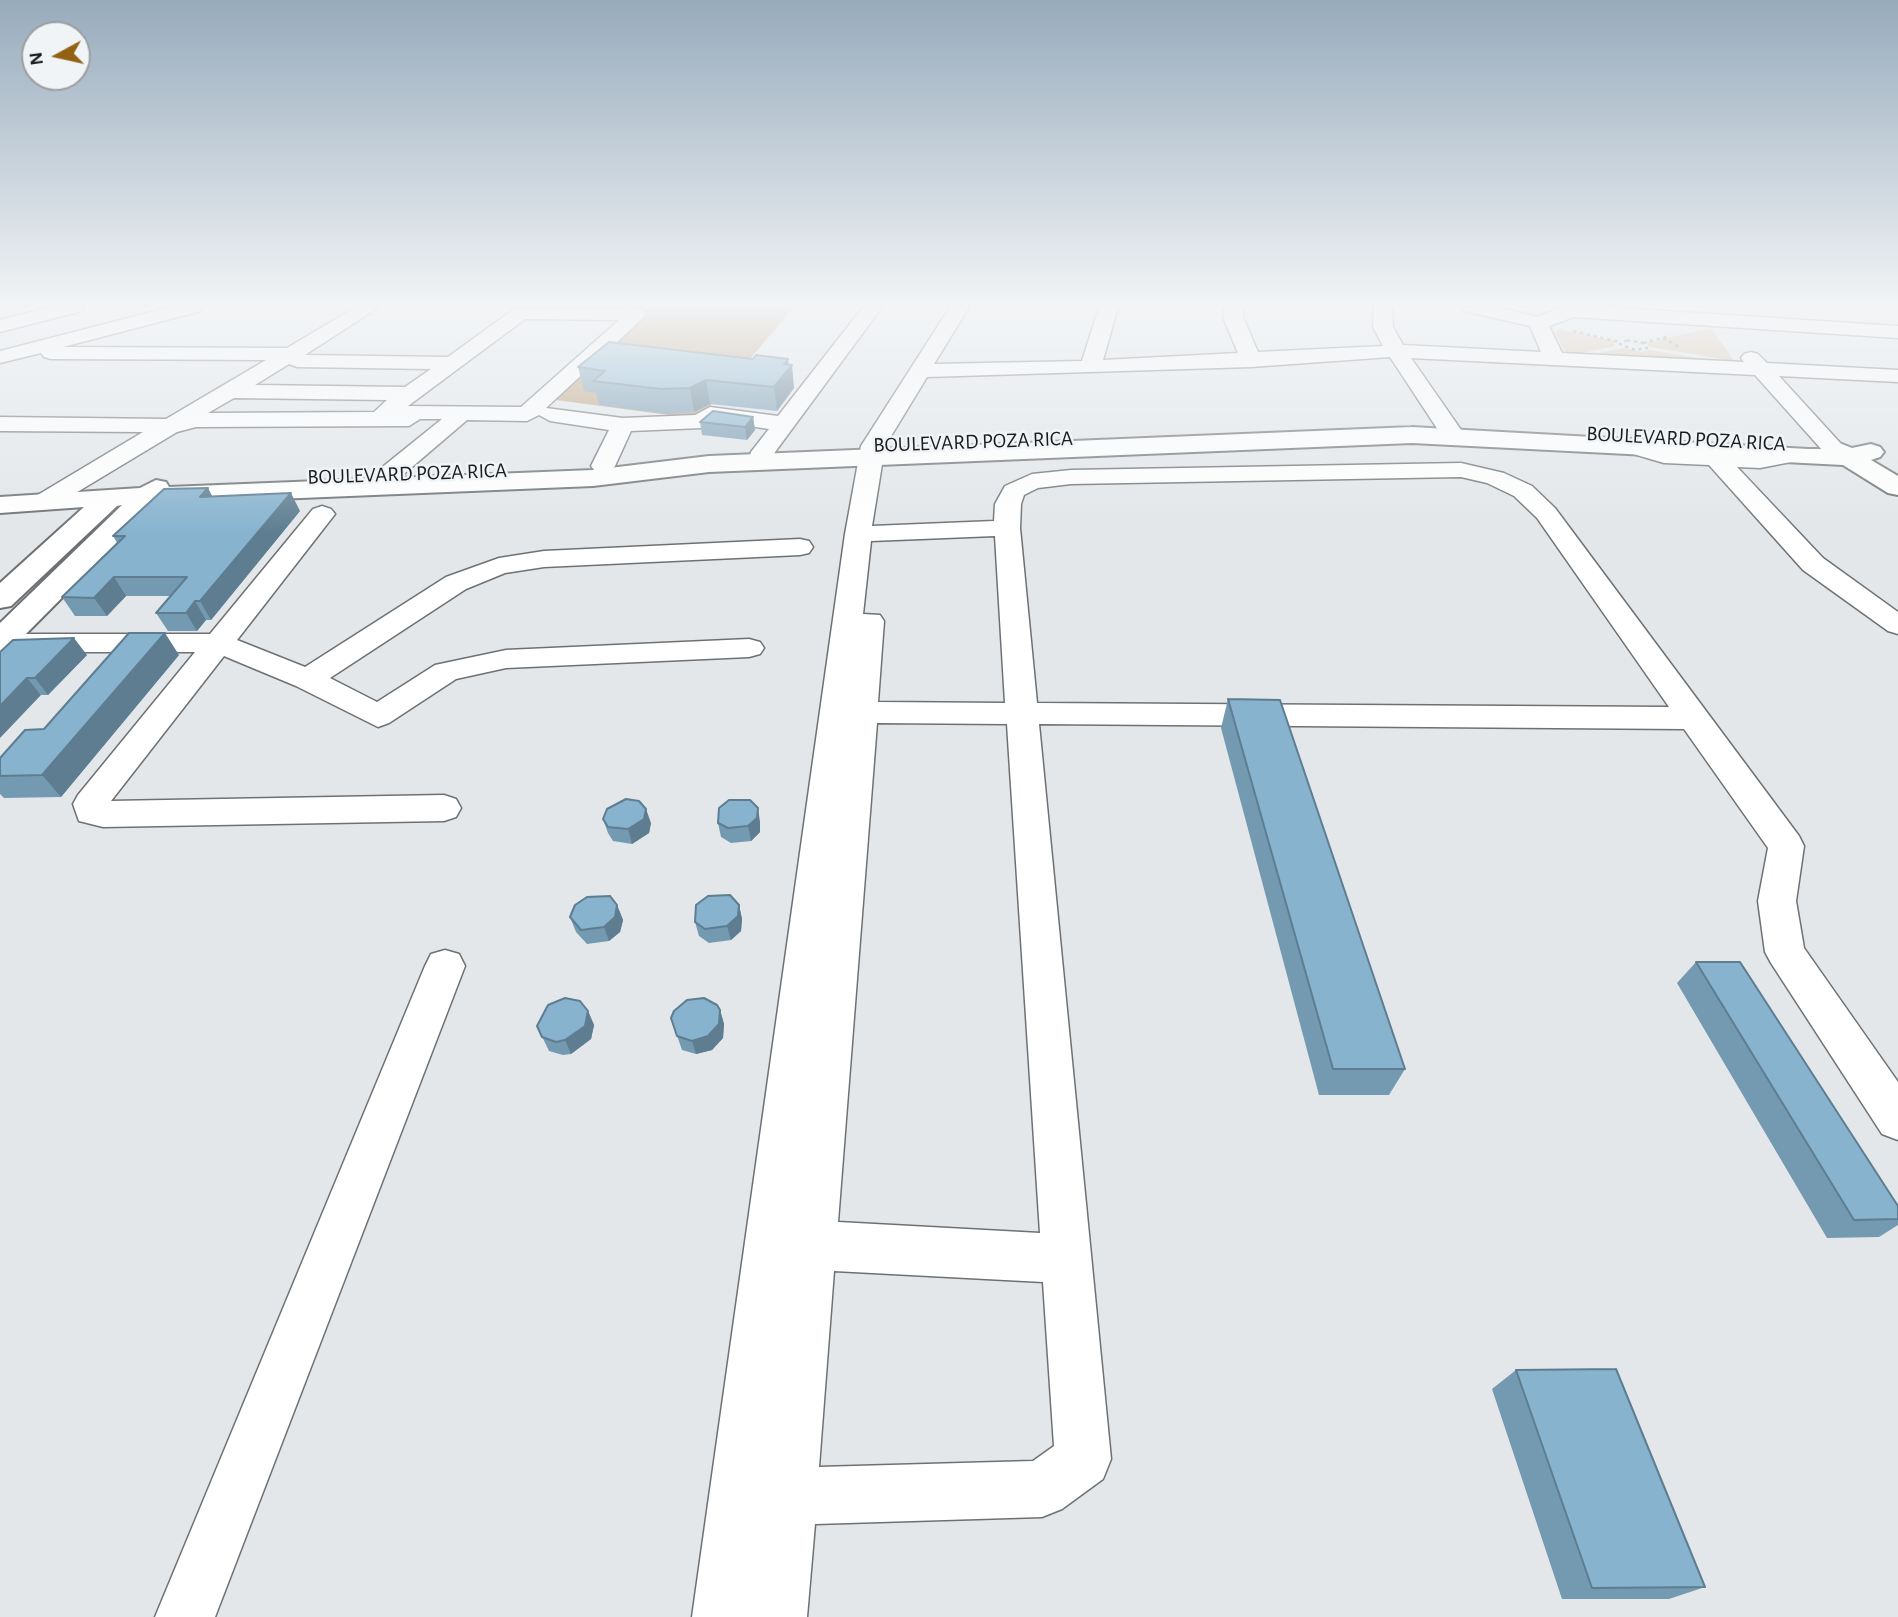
<!DOCTYPE html>
<html>
<head>
<meta charset="utf-8">
<style>
  body { margin:0 }
  #map { position:relative; width:1898px; height:1617px; overflow:hidden; background:#e3e7ea; font-family:"Alegreya Sans",sans-serif }
  canvas { display:block }
  .north { position:absolute; left:21px; top:21px; width:70px; height:70px; box-sizing:border-box; background:#f0f4f7; border:2px solid #9b9ea0; border-radius:50%; rotate:262deg; font-size:19px; font-weight:700; line-height:28px; text-align:center; color:#1b1d1e }
  .north::after { content:''; display:block; margin:auto; width:24px; height:32px; background:#936113; clip-path:polygon(50% 0,100% 100%,50% 72%,0 100%) }
</style>
</head>
<body>
<div id="map">
<canvas width="1898" height="1617"></canvas>
<div class="north">N</div>
</div>
<script>
const context = document.querySelector('canvas').getContext('2d');
context.lineJoin = 'round';
function paint(path, color) { context.fillStyle = color; context.fill(path, 'evenodd'); }
const poly = rows => new Path2D(rows.map(r => 'M' + r).join(''));
function stroke(path, color, width, dash) { context.strokeStyle = color; context.lineWidth = width; context.lineCap = dash ? 'butt' : 'round'; context.setLineDash(dash || []); context.stroke(path); }
function drawText(font, color, halo, rows, align = 'center') {
  context.font = font + ' "Alegreya Sans",sans-serif'; context.lineWidth = 5; context.setLineDash([]); context.textBaseline = 'middle'; context.strokeStyle = halo; context.fillStyle = color; for (const [text, x, y, turn = 0] of rows) {
    context.save(); context.translate(x, y); context.rotate((+turn || 0) * Math.PI / 180); context.textAlign = isNaN(turn) ? turn : align; if (halo) context.strokeText(text, 0, 0); context.fillText(text, 0, 0); context.restore();
  }
}
const green = poly([
  [1711,328,1734,361,1650,347,1646,343],
  [1558,329,1613,341,1615,346,1573,355,1565,352,1555,333],
  [1623,348,1641,352,1649,350,1722,362,1580,357]
]);
const water = poly([
  [649,307,794,307,699,419,556,400]
]);
const path = poly([
  [1573,331,1619,342],
  [1663,338,1679,347],
  [1627,340,1643,343,1647,348,1635,350,1620,344,1627,340],
  [1643,343,1669,336]
]);
const minor = poly([
  [51,307,84,307,82,311,0,332,0,320,51,307],
  [171,307,203,307,201,311,63,347,287,348,356,307,379,307,305,355,448,357,514,309,636,308,643,310,646,314,643,318,546,408,623,418,695,415,710,407,778,416,863,307,882,307,775,452,769,467,761,469,753,467,749,462,751,452,769,429,715,421,701,428,631,431,615,466,611,471,603,473,595,471,591,466,609,430,550,421,539,415,527,421,467,420,398,479,389,481,380,479,377,474,380,469,442,419,420,419,409,426,196,427,177,432,54,506,36,506,32,501,36,496,143,432,0,431,0,417,166,419,266,360,51,359,44,357,41,353,0,363,0,351,171,307],
  [525,319,619,320,521,407,408,406,525,319],
  [289,364,297,367,431,369,405,387,255,385,289,364],
  [234,398,387,400,374,412,208,413,234,398],
  [950,307,969,307,934,364,1082,361,1099,307,1118,307,1103,360,1238,353,1223,317,1225,307,1243,307,1243,317,1258,352,1383,346,1373,327,1374,307,1392,307,1393,327,1403,345,1541,352,1530,326,1464,311,1462,307,1497,307,1537,317,1562,307,1604,307,1898,326,1898,338,1574,317,1549,326,1562,353,1744,362,1741,358,1744,354,1751,352,1758,354,1767,363,1898,370,1898,382,1779,376,1843,446,1839,451,1831,453,1823,451,1755,375,1411,358,1466,437,1462,442,1454,444,1446,442,1390,357,1251,367,927,377,885,446,872,526,994,521,995,504,1005,486,1032,474,1071,470,1461,463,1504,473,1532,486,1555,508,1799,836,1804,846,1796,901,1804,948,1898,1082,1898,1140,1882,1134,1771,963,1765,952,1758,901,1768,848,1684,729,1039,724,1111,1459,1103,1479,1062,1509,1042,1517,815,1524,807,1617,692,1617,845,534,861,446,950,307],
  [1461,477,1487,483,1514,496,1537,518,1669,707,1037,703,1020,528,1021,504,1024,495,1038,488,1071,484,1461,477],
  [995,536,1005,703,878,702,884,621,880,615,863,614,871,541,995,536],
  [877,723,1007,724,1040,1233,838,1222,877,723],
  [834,1271,1043,1282,1054,1446,1033,1461,819,1467,834,1271],
  [1631,439,1666,449,1760,454,1788,449,1796,451,1800,456,1796,461,1760,468,1737,467,1823,558,1898,612,1898,634,1888,631,1803,570,1709,465,1664,463,1623,451,1619,446,1623,441,1631,439],
  [322,506,331,509,335,514,237,640,305,667,446,577,499,558,544,551,800,539,809,541,813,547,809,553,800,555,544,567,505,573,466,589,330,678,377,702,435,665,506,650,749,639,760,642,764,648,760,654,749,657,506,668,456,679,389,723,378,727,296,686,224,656,111,801,444,795,456,799,461,808,456,817,444,821,103,827,79,821,73,804,78,795,195,652,25,652,0,656,0,638,25,634,210,634,313,509,322,506],
  [445,950,459,954,465,966,215,1617,155,1617,425,966,431,954,445,950]
]);
const major = poly([
  [1412,427,1808,449,1825,449,1828,445,1837,442,1852,448,1871,444,1880,447,1884,452,1880,457,1871,460,1898,476,1898,495,1888,493,1843,465,1412,443,709,472,593,486,155,504,12,648,0,651,0,623,122,505,117,506,11,606,0,608,0,583,84,507,0,513,0,497,140,488,156,480,166,482,169,487,593,470,709,456,1412,427]
]);
const wall = poly([
  [789,364,794,388,777,411,710,404,694,412,666,414,599,405,596,393,584,391,578,367],
  [753,417,755,430,747,440,702,435,700,422],
  [208,488,212,497,300,511,211,620,206,620,197,631,168,631,156,613,171,596,126,596,107,616,75,616,62,597,118,544,113,536],
  [0,652,87,655,48,695,41,695],
  [179,655,61,797,4,798,0,794,0,758,44,729],
  [1228,699,1405,1069,1389,1095,1319,1095,1221,728],
  [603,819,651,823,649,833,632,844,613,841,608,833],
  [760,822,760,832,751,841,731,843,721,837,718,823],
  [617,905,623,920,620,932,609,941,587,944,576,932,570,917],
  [739,905,742,919,741,931,731,940,709,943,699,936,695,922],
  [1696,962,1898,1206,1898,1225,1879,1237,1827,1238,1677,983],
  [720,1010,724,1024,723,1038,712,1050,696,1054,682,1050,671,1018],
  [588,1011,594,1025,591,1039,571,1054,563,1055,549,1051,537,1026],
  [1516,1370,1705,1587,1669,1599,1562,1599,1492,1389]
]);
const shadedWall = poly([
  [788,359,789,368,792,365,794,388,777,411,774,387,784,364],
  [706,380,710,404,694,412,690,388],
  [753,417,755,430,747,440,745,427],
  [208,488,217,506,200,497],
  [291,493,300,511,211,620,200,601],
  [114,577,126,596,107,616,94,598],
  [195,601,206,620,197,631,186,613],
  [165,633,179,655,61,797,42,775],
  [74,638,87,655,48,695,35,678],
  [27,678,41,695,0,738,0,706],
  [758,808,760,822,760,832,751,841,748,826],
  [646,809,651,823,649,833,632,844,628,829],
  [617,905,623,920,620,932,609,941,604,927],
  [739,905,742,919,741,931,731,940,727,926],
  [720,1010,724,1024,723,1038,712,1050,696,1054,692,1041],
  [588,1011,594,1025,591,1039,571,1054,565,1040]
]);
const building = poly([
  [609,342,753,359,756,355,788,359,784,364,792,365,774,387,706,380,690,388,661,389,593,381,605,371,578,367,609,342],
  [713,411,753,417,745,427,700,422,713,411],
  [208,488,200,497,291,493,200,601,195,601,186,613,156,613,187,577,114,577,94,598,62,597,125,536,113,536,164,489,208,488],
  [129,633,165,633,42,775,0,776,0,758,25,730,44,729,129,633],
  [74,638,35,678,27,678,0,706,0,652,13,640,74,638],
  [1228,699,1280,700,1405,1069,1333,1069,1228,699],
  [626,799,639,801,646,809,644,819,628,829,608,827,603,819,607,809,626,799],
  [729,800,750,800,758,808,757,818,748,826,728,828,718,823,719,808,729,800],
  [730,895,739,905,738,916,727,926,705,929,695,922,696,905,708,896,730,895],
  [610,896,617,905,615,917,604,927,581,930,570,917,575,905,587,897,610,896],
  [1696,962,1740,962,1898,1206,1898,1219,1854,1220,1696,962],
  [565,998,580,1001,588,1011,585,1026,565,1040,556,1042,542,1037,537,1026,548,1005,565,998],
  [704,998,717,1005,720,1010,719,1024,708,1036,692,1041,677,1036,671,1018,674,1011,687,1000,704,998],
  [1616,1369,1705,1587,1592,1588,1516,1370,1616,1369]
]);
const farStreetnames = [
  ["BOULEVARD POZA RICA",1686,439,3],
  ["BOULEVARD POZA RICA",973,442,-2],
  ["BOULEVARD POZA RICA",407,474,-2]
];
paint(green, '#d7bd9f');
paint(water, '#bd9e7a');
stroke(minor, '#6e7174', 3);
stroke(major, '#6e7174', 4);
stroke(path, '#7e8183', 2.5, [3.5, 3.5]);
paint(minor, '#fff');
paint(major, '#fff');
paint(wall, '#749ab2');
paint(shadedWall, '#5e7d91');
paint(building, '#87b3cf');
stroke(building, '#5e7d91', 2);
const sky = context.createLinearGradient(0, 0, 0, 534);
sky.addColorStop(0, '#97abbc');
sky.addColorStop(0.57, '#f2f4f6');
sky.addColorStop(1, '#f2f4f600');
context.fillStyle = sky;
context.fillRect(0, 0, 1898, 534);
drawText('21px', '#1b1d1e', '#f0f4f7', farStreetnames);
</script>
</body>
</html>
